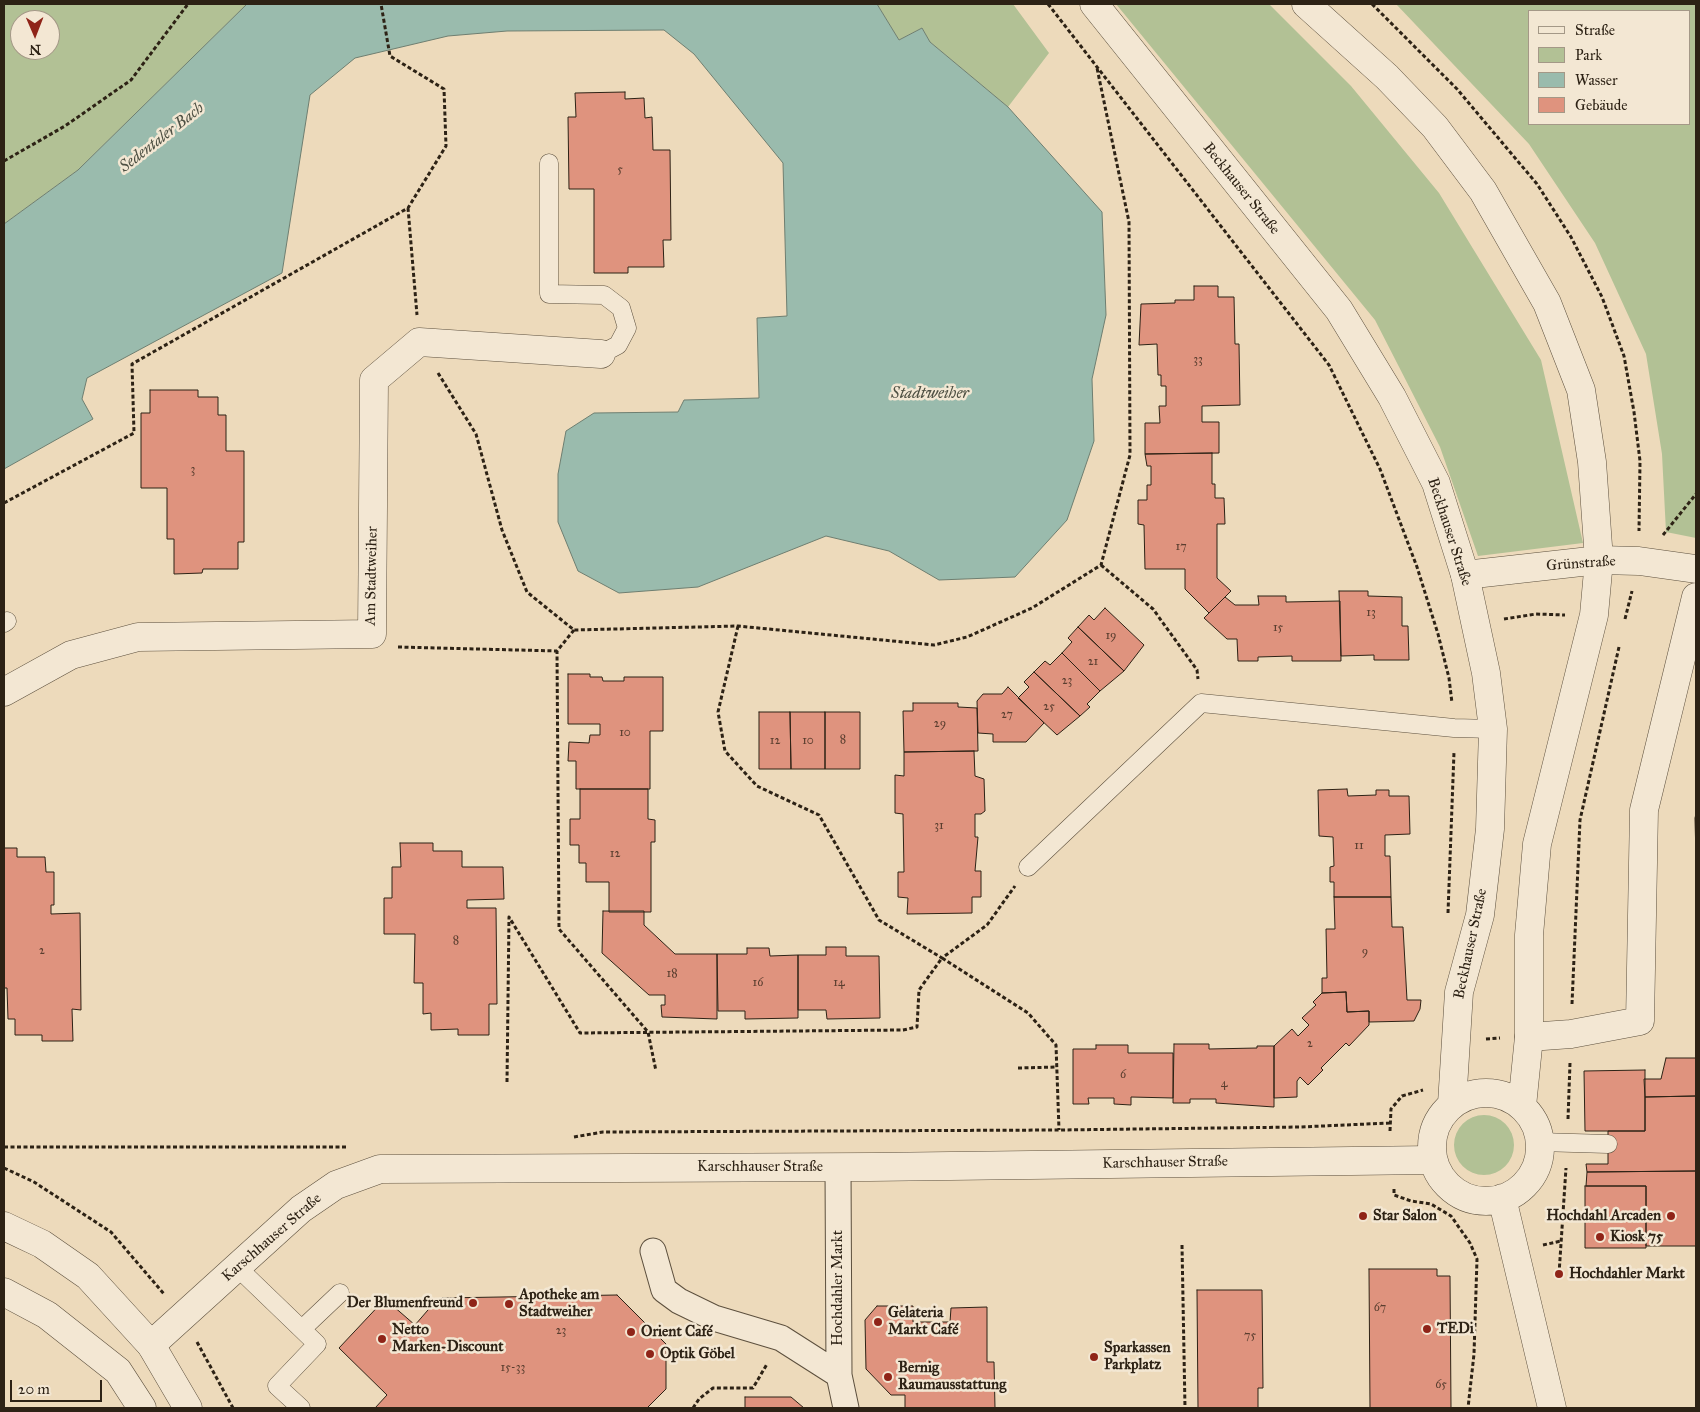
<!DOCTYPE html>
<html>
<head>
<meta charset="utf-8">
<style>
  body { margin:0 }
  #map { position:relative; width:1700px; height:1412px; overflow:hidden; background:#eddabb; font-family:"IM FELL Great Primer",serif }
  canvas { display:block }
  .frame { position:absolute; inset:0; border:5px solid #2d2215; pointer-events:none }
  .legend { position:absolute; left:1528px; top:10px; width:162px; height:115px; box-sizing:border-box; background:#f3e7d3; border:1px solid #a49887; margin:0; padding:6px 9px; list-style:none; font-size:15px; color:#2d2215 }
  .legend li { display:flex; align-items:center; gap:10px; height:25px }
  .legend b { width:25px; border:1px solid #a49887 }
  .north { position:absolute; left:10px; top:10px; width:50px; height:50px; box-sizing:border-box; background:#f3e7d3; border:1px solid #a49887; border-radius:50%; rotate:179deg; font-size:14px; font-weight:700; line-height:20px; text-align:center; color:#2d2215 }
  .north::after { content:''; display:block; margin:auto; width:18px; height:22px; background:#8f2418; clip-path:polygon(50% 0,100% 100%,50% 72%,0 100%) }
  .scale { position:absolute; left:10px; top:1380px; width:92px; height:22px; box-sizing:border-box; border:2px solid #2d2215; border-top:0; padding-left:6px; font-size:15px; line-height:18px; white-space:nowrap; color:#2d2215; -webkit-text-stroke:4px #f3e7d3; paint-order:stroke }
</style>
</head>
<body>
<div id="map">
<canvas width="1700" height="1412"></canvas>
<div class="frame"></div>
<ul class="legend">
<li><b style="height:6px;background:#f3e7d3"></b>Straße</li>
<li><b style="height:14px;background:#b2c195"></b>Park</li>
<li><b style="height:14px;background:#9abbad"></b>Wasser</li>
<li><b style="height:14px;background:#df937e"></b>Gebäude</li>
</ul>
<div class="north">N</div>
<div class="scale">20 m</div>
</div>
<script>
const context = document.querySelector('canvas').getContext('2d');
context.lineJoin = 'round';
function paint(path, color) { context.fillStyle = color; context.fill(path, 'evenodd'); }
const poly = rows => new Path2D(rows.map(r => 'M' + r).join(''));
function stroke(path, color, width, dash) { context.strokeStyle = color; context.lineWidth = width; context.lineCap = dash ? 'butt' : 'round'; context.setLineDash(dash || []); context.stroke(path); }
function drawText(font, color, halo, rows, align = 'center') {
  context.font = font + ' "IM FELL Great Primer",serif'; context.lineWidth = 5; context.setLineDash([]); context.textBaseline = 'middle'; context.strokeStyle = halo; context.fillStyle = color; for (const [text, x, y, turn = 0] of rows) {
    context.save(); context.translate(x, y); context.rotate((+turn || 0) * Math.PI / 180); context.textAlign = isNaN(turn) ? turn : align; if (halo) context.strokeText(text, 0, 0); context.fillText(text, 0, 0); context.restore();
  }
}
const green = poly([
  [4,4,247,4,78,170,4,224],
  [20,20,50,20,50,50,20,50],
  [877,4,1013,4,1049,53,1008,107,930,42,922,28,899,40],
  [1116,4,1269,4,1351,86,1439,193,1541,360,1583,543,1478,556,1440,447,1375,320],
  [1396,4,1696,4,1696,538,1666,532,1662,454,1646,354,1595,243,1529,144],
  [1529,11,1689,11,1689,124,1529,124],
  '1454 1145a30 30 0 1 1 60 0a30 30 0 1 1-60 0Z'
]);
const water = poly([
  [247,4,877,4,899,40,922,28,930,42,1008,107,1102,212,1106,315,1092,379,1094,441,1067,520,1015,577,939,580,889,551,826,536,698,587,619,593,578,571,558,522,558,474,566,431,594,413,678,412,684,400,759,398,757,318,787,316,783,163,694,54,664,30,507,31,448,36,355,58,310,95,282,273,87,378,82,399,93,419,4,469,4,224,78,170,247,4]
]);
const building = poly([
  [625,92,625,99,644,98,645,118,652,117,653,150,670,150,671,240,663,240,664,267,628,267,628,273,594,273,594,189,569,189,568,117,576,117,575,93,625,92],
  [1194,286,1218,286,1218,297,1234,297,1235,344,1239,344,1240,405,1202,406,1202,422,1219,422,1219,453,1145,454,1145,423,1160,423,1159,406,1166,406,1166,386,1161,386,1161,375,1158,375,1157,344,1139,345,1141,304,1175,303,1175,300,1194,300,1194,286],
  [150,390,198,390,198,397,218,397,218,415,226,415,226,451,244,451,244,542,238,542,238,569,203,569,202,573,174,574,174,539,167,539,167,488,141,488,141,413,150,413,150,390],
  [1212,453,1212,484,1215,484,1215,498,1224,498,1225,524,1217,524,1217,578,1231,591,1209,613,1185,589,1185,569,1145,569,1144,525,1138,524,1138,500,1147,500,1147,485,1151,485,1151,466,1147,466,1145,454,1212,453],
  [1339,591,1368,591,1368,596,1402,597,1402,626,1408,626,1409,660,1374,660,1374,655,1341,656,1339,591],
  [1258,596,1286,596,1286,602,1340,601,1341,661,1292,661,1292,656,1258,657,1258,661,1238,661,1237,639,1227,639,1204,618,1225,597,1235,605,1259,605,1258,596],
  [1105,608,1144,645,1124,671,1078,627,1089,615,1094,620,1105,608],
  [1078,627,1124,671,1100,691,1062,653,1072,642,1068,638,1078,627],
  [1062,653,1100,691,1087,704,1090,707,1080,716,1034,672,1045,661,1050,665,1062,653],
  [1034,672,1080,716,1057,735,1018,698,1029,687,1024,682,1034,672],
  [568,674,590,674,590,677,602,677,603,681,624,681,624,677,663,677,663,731,650,731,650,789,576,789,576,761,568,761,569,742,589,743,590,735,600,735,600,724,568,724,568,674],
  [1008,687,1044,723,1026,742,993,742,993,734,978,733,977,701,983,694,1002,694,1008,687],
  [913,703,958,703,958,707,977,708,978,751,904,752,903,711,913,711,913,703],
  [759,712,790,712,791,769,759,769,759,712],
  [790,712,825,712,825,769,791,769,790,712],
  [825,712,860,712,860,769,825,769,825,712],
  [974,751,975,776,984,779,985,811,981,814,975,814,975,837,978,837,975,871,981,871,981,897,972,897,972,913,907,914,908,898,898,897,898,872,904,872,903,814,895,813,895,775,904,776,904,752,974,751],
  [580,789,648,789,648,819,655,820,655,842,651,842,651,912,609,912,609,882,586,882,586,863,579,863,579,845,570,845,570,819,580,819,580,789],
  [1347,789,1348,796,1376,795,1376,790,1389,790,1389,796,1409,796,1410,834,1385,835,1385,856,1390,856,1391,897,1334,897,1334,882,1330,882,1330,867,1334,866,1333,837,1319,836,1318,790,1347,789],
  [1696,814,1696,858,1695,818,1696,814],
  [400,843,433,843,433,851,462,851,462,867,503,867,504,899,467,900,467,908,496,908,497,1004,489,1004,489,1035,458,1035,458,1029,431,1030,431,1013,423,1014,423,983,414,983,415,934,384,934,384,898,392,898,392,867,401,867,400,843],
  [4,848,17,848,17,857,45,857,46,872,54,872,54,905,51,905,51,914,80,913,81,1010,72,1009,73,1041,42,1041,42,1035,15,1035,15,1019,8,1019,7,988,4,988,4,848],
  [1334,897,1391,897,1392,927,1403,927,1407,1000,1421,1000,1420,1009,1414,1021,1369,1022,1369,1011,1347,1012,1346,992,1322,993,1322,978,1327,978,1326,929,1335,929,1334,897],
  [603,911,644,911,644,925,675,954,717,954,717,1019,662,1017,661,1005,665,1005,665,995,649,995,602,953,603,911],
  [826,947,846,947,846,956,879,956,880,1018,827,1019,826,1010,798,1010,798,955,826,955,826,947],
  [747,948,769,948,770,956,798,955,798,1018,745,1019,745,1011,718,1011,717,954,747,954,747,948],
  [1346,992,1347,1012,1369,1011,1369,1025,1349,1046,1346,1043,1321,1068,1323,1070,1308,1085,1300,1077,1297,1081,1297,1097,1274,1098,1274,1046,1292,1029,1298,1036,1309,1025,1302,1018,1316,1005,1313,1002,1322,993,1346,992],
  [1174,1044,1209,1044,1209,1049,1257,1048,1257,1046,1274,1046,1274,1107,1216,1103,1216,1099,1190,1099,1190,1103,1173,1103,1174,1044],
  [1096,1045,1128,1045,1128,1053,1173,1053,1173,1098,1131,1097,1131,1105,1114,1104,1114,1098,1088,1098,1089,1104,1073,1104,1073,1049,1096,1049,1096,1045],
  [1666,1058,1696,1058,1696,1096,1645,1097,1644,1079,1661,1079,1666,1058],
  [1645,1070,1645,1131,1585,1131,1584,1071,1645,1070],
  [1696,1096,1696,1171,1587,1172,1586,1164,1608,1164,1608,1131,1645,1131,1645,1097,1696,1096],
  [1696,1171,1696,1246,1646,1246,1646,1186,1586,1186,1587,1172,1696,1171],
  [1585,1186,1646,1186,1646,1248,1585,1248,1585,1186],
  [1369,1269,1437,1269,1437,1276,1450,1276,1451,1408,1370,1408,1369,1269],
  [1197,1290,1262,1290,1263,1388,1258,1388,1258,1408,1198,1408,1197,1290],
  [617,1295,666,1344,666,1389,647,1408,375,1408,387,1395,339,1348,385,1299,415,1325,434,1303,441,1303,442,1298,617,1295],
  [877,1306,913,1306,913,1322,950,1322,951,1308,987,1307,987,1362,994,1362,995,1408,905,1408,905,1395,891,1395,866,1369,865,1320,877,1306],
  [745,1397,791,1397,804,1408,745,1408,745,1397]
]);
const path = poly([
  [1048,4,1329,365,1380,469,1417,567,1438,634,1449,678,1452,703],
  [1372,4,1457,89,1537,184,1571,237,1602,297,1624,356,1634,412,1640,461,1639,531],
  [4,161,65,126,131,80,188,4],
  [408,208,417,315],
  [438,373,476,434,502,530,527,592,574,630,738,626,934,645,967,637,1032,608,1101,565,1130,455,1129,222,1097,68],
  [4,503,134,433,132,364,408,208,446,146,444,89,390,56,381,4],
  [1663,535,1696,494],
  [1101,565,1153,609,1197,670,1198,679],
  [1504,619,1536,614,1565,615],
  [1625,619,1632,591],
  [738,626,718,712,725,751,757,786,819,815,879,920,942,958,987,925,1015,886],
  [574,630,557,651,559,929,648,1032,656,1071],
  [398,647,557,651],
  [1448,913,1454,752],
  [1572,1004,1580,820,1619,647],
  [1486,1039,1500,1038],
  [1018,1068,1057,1067],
  [507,1082,509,917,580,1033,903,1030,917,1027,919,990,942,958,1028,1013,1056,1045,1059,1130],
  [1568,1119,1570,1063],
  [1390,1131,1391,1109,1402,1096,1423,1090],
  [574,1137,603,1132,1059,1130,1300,1127,1390,1123],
  [4,1147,348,1147],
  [4,1168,34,1182,111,1232,164,1294],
  [1394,1189,1394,1195,1411,1201,1431,1204,1451,1216,1470,1243,1477,1259,1474,1354,1468,1408],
  [1182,1245,1185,1408],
  [1543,1245,1561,1241],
  [1559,1274,1566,1168],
  [197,1342,233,1408],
  [693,1408,699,1399,713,1388,753,1388,767,1364]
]);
const service = poly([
  [549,163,549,294,604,295,621,308,627,328,618,345,601,354],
  [4,623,7,621],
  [1028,867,1201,703,1454,728,1493,729],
  [1539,1142,1608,1144],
  [237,1267,317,1344,277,1386,301,1408],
  [302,1329,340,1293]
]);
const pedestrian = poly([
  [838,1167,839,1375,846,1408],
  [653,1251,664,1290,679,1301,714,1318,781,1338,839,1375]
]);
const minor = poly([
  [1465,575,1599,560,1639,561,1696,569],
  [4,692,71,655,138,637,372,634,374,380,419,342,601,354],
  [1529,1037,1571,1034,1640,1021,1644,810,1696,597],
  [151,1345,301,1209,336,1185,380,1169,870,1167,1432,1160]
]);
const tertiary = poly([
  [1094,4,1339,310,1392,397,1436,483,1465,575,1486,673,1493,729,1490,829,1480,915,1459,992,1452,1104],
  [1306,4,1387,77,1435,127,1483,191,1547,303,1581,390,1592,462,1599,560,1594,615,1537,844,1529,935,1529,1037,1522,1106],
  '1432 1147a54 54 0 1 1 108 0a54 54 0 1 1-108 0Z',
  [1502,1198,1552,1408],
  [4,1226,42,1244,88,1276,151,1345,188,1408],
  [4,1292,47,1315,118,1371,142,1408]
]);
const markers = [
  [1363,1216,5,"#8f2418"],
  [1671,1216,5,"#8f2418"],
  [1600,1237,5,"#8f2418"],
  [1559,1274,5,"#8f2418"],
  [473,1303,5,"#8f2418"],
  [509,1304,5,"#8f2418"],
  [878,1322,5,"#8f2418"],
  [1427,1329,5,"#8f2418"],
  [631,1332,5,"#8f2418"],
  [382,1339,5,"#8f2418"],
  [650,1354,5,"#8f2418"],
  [1094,1357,5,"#8f2418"],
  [888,1377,5,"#8f2418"]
];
const numberNames = [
  ["5",620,170],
  ["33",1198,360],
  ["3",193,470],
  ["17",1181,547],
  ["13",1371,613],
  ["15",1278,628],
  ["19",1111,636],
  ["21",1093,662],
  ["23",1067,681],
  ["25",1049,707],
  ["27",1007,715],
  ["29",940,724],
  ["10",625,733],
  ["8",843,740],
  ["12",775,741],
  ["10",808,741],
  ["31",939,826],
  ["11",1359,846],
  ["12",615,854],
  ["8",456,941],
  ["2",42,951],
  ["9",1365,952],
  ["18",672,974],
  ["16",758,983],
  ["14",839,983],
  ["2",1310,1044],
  ["6",1123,1075],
  ["4",1224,1084],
  ["67",1380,1308],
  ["23",561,1331],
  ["75",1250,1336],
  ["15-33",513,1368],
  ["65",1441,1385]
];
const streetNames = [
  ["Beckhauser Straße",1241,189,51],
  ["Beckhauser Straße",1449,532,72],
  ["Grünstraße",1581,564,-4],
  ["Am Stadtweiher",372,576,-89],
  ["Beckhauser Straße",1471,944,-78],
  ["Karschhauser Straße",1165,1163,-1],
  ["Karschhauser Straße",760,1167],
  ["Karschhauser Straße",272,1238,-41],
  ["Hochdahler Markt",838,1288,-90]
];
const poiNames = [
  ["Star Salon",1373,1216],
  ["Hochdahl Arcaden",1661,1216,"right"],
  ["Kiosk 75",1610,1237],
  ["Hochdahler Markt",1569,1274],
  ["Apotheke am",519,1295],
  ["Stadtweiher",519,1312],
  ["Der Blumenfreund",463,1303,"right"],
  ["Gelateria",888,1313],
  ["Markt Café",888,1330],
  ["TEDi",1437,1329],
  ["Netto",392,1330],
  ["Marken-Discount",392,1347],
  ["Orient Café",641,1332],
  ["Sparkassen",1104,1348],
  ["Parkplatz",1104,1365],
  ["Optik Göbel",660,1354],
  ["Bernig",898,1368],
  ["Raumausstattung",898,1385]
];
const waterNames = [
  ["Sedentaler Bach",162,138,-38],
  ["Stadtweiher",930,394]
];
paint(green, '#b2c195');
paint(water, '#9abbad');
stroke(water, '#6e7e70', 1);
paint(building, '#df937e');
stroke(building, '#2d2215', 1);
stroke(service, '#5d503e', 19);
stroke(pedestrian, '#5d503e', 27);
stroke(minor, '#5d503e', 29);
stroke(tertiary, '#5d503e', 29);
stroke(path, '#2d2215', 3, [4, 2.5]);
stroke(service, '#f3e7d3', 18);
stroke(pedestrian, '#f3e7d3', 25);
stroke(minor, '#f3e7d3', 28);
stroke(tertiary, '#f3e7d3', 28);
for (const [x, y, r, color] of markers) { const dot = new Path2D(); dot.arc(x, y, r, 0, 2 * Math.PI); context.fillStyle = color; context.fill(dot); stroke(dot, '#f3e7d3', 2); }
drawText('12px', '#5a3e2f', null, numberNames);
drawText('15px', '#2d2215', '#f3e7d3', streetNames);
drawText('bold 15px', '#2d2215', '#f3e7d3', poiNames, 'left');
drawText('italic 16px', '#4e5043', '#f3e7d3', waterNames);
</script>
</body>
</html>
